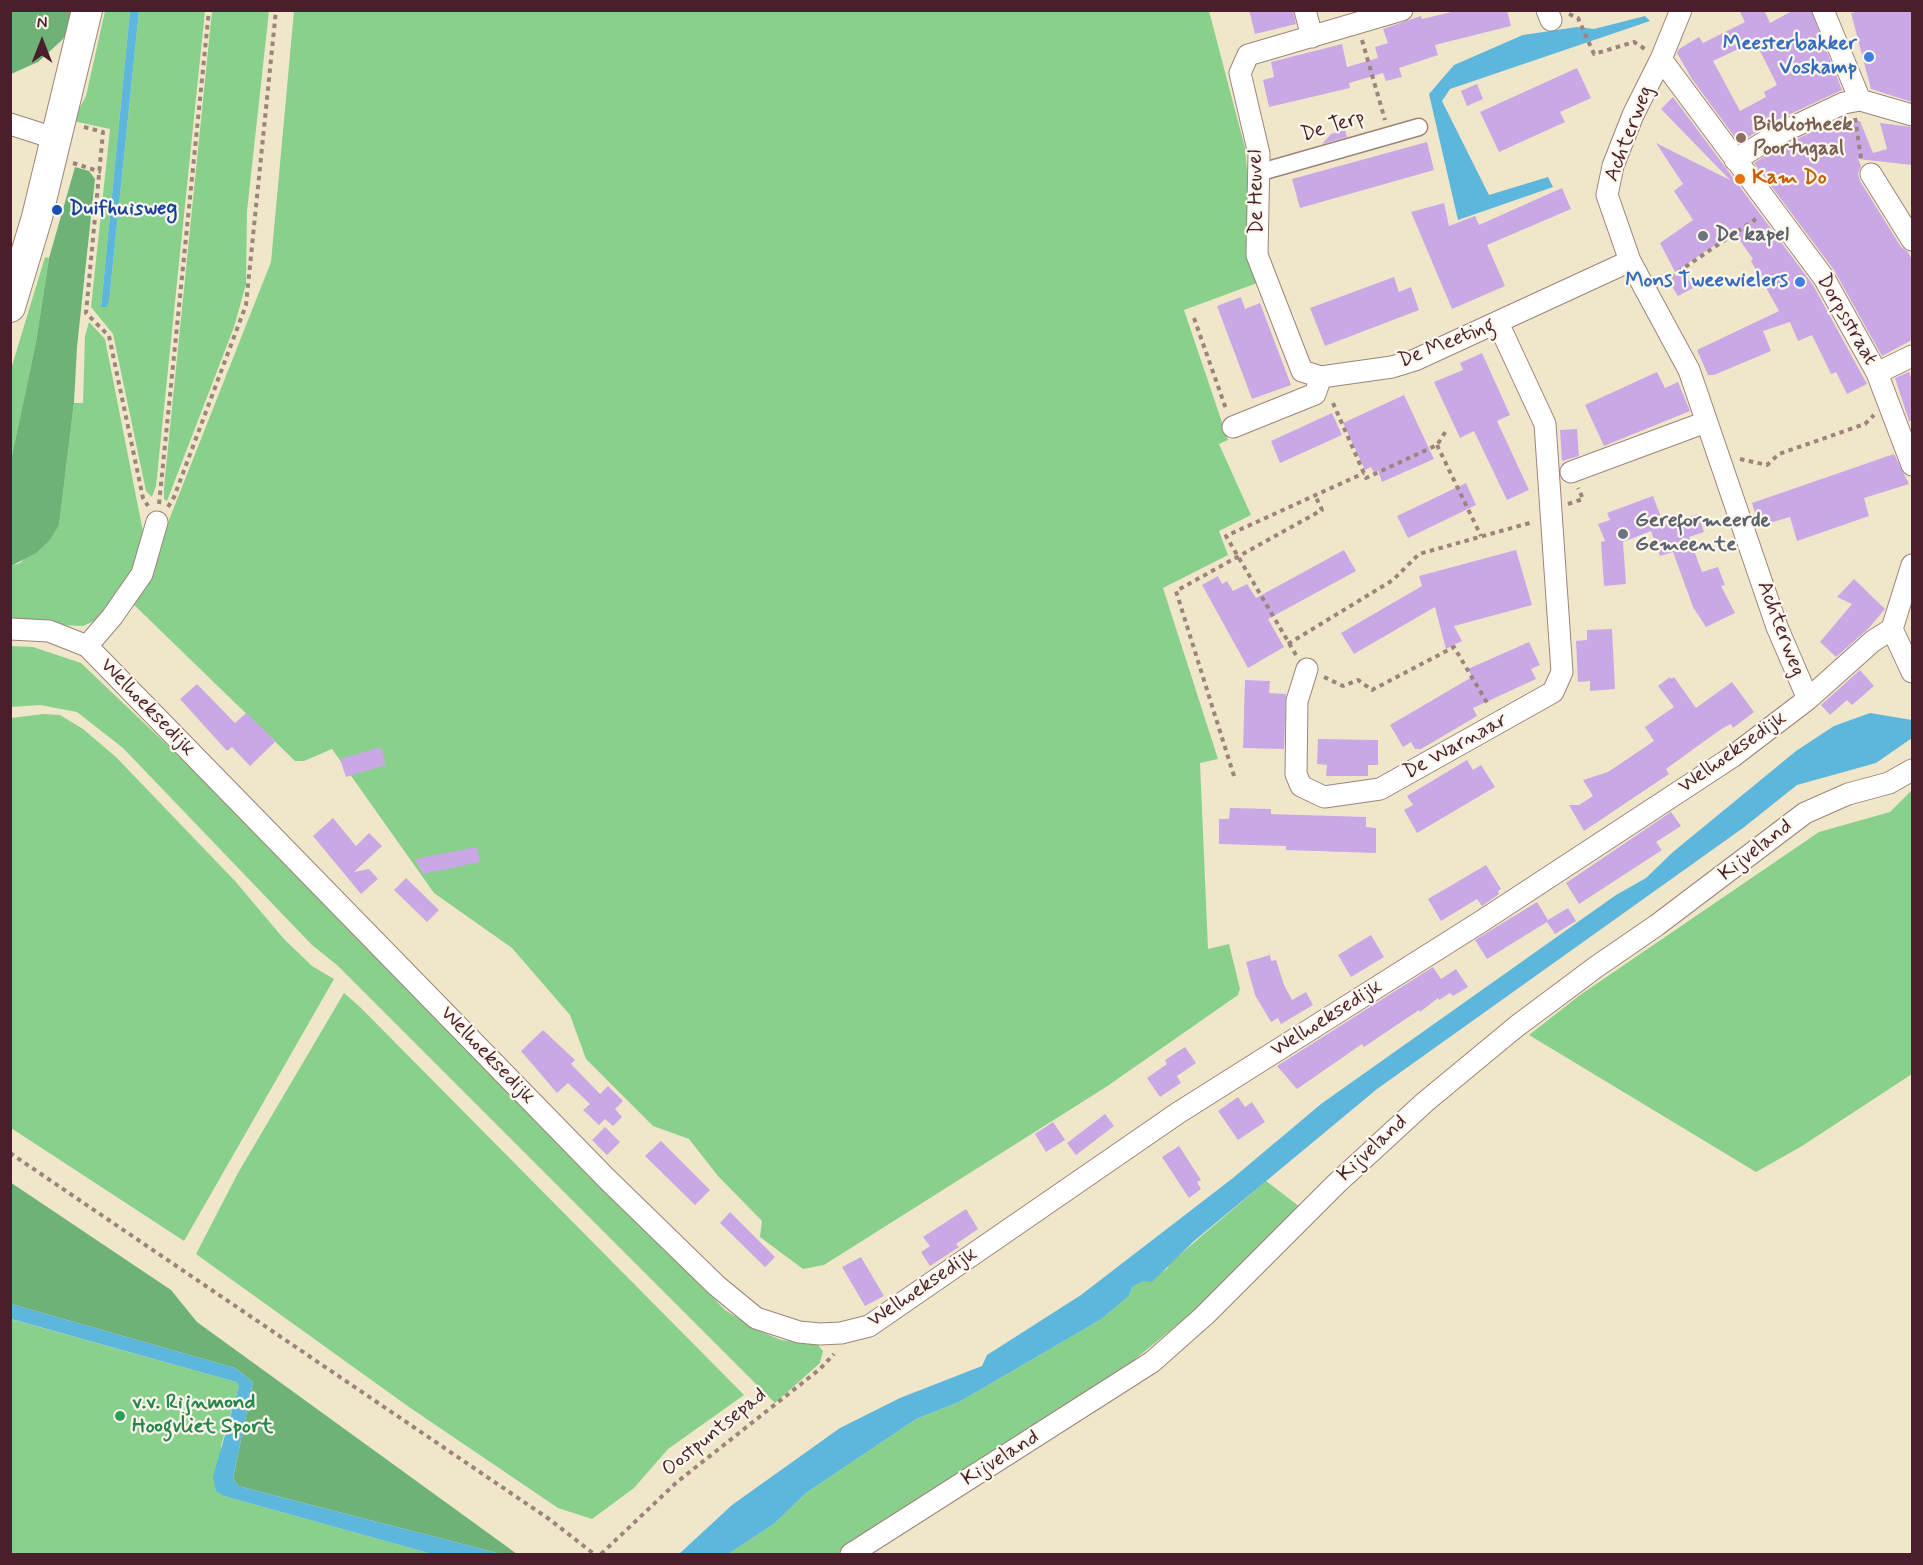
<!DOCTYPE html>
<html>
<head>
<meta charset="utf-8">
<style>
  body { margin:0 }
  #map { position:relative; width:1923px; height:1565px; overflow:hidden; background:#f0e7cb; font-family:Mynerve,sans-serif }
  canvas { display:block }
  .frame { position:absolute; inset:0; border:12px solid #4a1f2b; pointer-events:none }
  .north { position:absolute; left:12px; top:12px; width:60px; height:60px; -webkit-text-stroke:4px #fbf7ec; paint-order:stroke; rotate:0deg; font-size:16px; font-weight:700; line-height:24px; text-align:center; color:#4a1f2b }
  .north::after { content:''; display:block; margin:auto; width:21px; height:27px; background:#4a1f2b; clip-path:polygon(50% 0,100% 100%,50% 72%,0 100%) }
</style>
</head>
<body>
<div id="map">
<canvas width="1923" height="1565"></canvas>
<div class="frame"></div>
<div class="north">N</div>
</div>
<script>
const context = document.querySelector('canvas').getContext('2d');
context.lineJoin = 'round';
function paint(path, color) { context.fillStyle = color; context.fill(path, 'evenodd'); }
const poly = rows => new Path2D(rows.map(r => 'M' + r).join(''));
function stroke(path, color, width, dash) { context.strokeStyle = color; context.lineWidth = width; context.lineCap = dash ? 'butt' : 'round'; context.setLineDash(dash || []); context.stroke(path); }
function drawText(font, color, halo, rows, align = 'center') {
  context.font = font + ' Mynerve,sans-serif'; context.lineWidth = 4.5; context.setLineDash([]); context.textBaseline = 'middle'; context.strokeStyle = halo; context.fillStyle = color; for (const [text, x, y, turn = 0] of rows) {
    context.save(); context.translate(x, y); context.rotate((+turn || 0) * Math.PI / 180); context.textAlign = isNaN(turn) ? turn : align; if (halo) context.strokeText(text, 0, 0); context.fillText(text, 0, 0); context.restore();
  }
}
const green = poly([
  [105,11,130,11,101,307,110,293,139,11,205,11,156,486,152,497,146,491,113,334,91,307,110,129,73,121,86,96],
  [212,11,269,11,247,211,246,284,234,327,167,501,164,499,164,487],
  [294,11,1209,11,1245,148,1257,283,1184,310,1228,440,1219,444,1251,515,1219,531,1228,555,1163,588,1218,759,1200,763,1208,949,1229,944,1240,989,1238,995,1106,1087,824,1265,803,1269,760,1237,762,1221,718,1176,689,1139,653,1126,586,1059,570,1015,512,948,434,893,332,749,304,761,295,761,128,599,167,525,271,262],
  [45,257,49,258,36,342,11,460,11,369],
  [89,322,105,339,146,547,106,616,83,626,11,623,10,566,20,563,59,525,74,403,83,403,85,336],
  [11,646,33,647,81,663,184,761,725,1310,757,1330,781,1340,817,1344,823,1351,820,1363,775,1403,338,966,312,945,123,748,77,712,40,705,11,707],
  [44,714,60,715,83,729,116,757,235,881,284,939,312,966,334,979,184,1241,11,1128,11,718],
  [1912,790,1912,1074,1802,1146,1756,1172,1529,1035,1580,995,1819,832,1890,812],
  [344,993,360,1007,744,1395,668,1449,634,1488,592,1519,558,1508,409,1407,196,1254,238,1173],
  [1266,1181,1300,1207,1200,1306,1106,1383,841,1554,728,1554,774,1524,806,1493,916,1419,959,1402,1100,1320,1129,1296,1132,1287,1167,1269,1169,1264],
  [10,1319,236,1382,239,1386,221,1446,224,1496,432,1554,11,1554]
]);
const forest = poly([
  [11,11,73,11,70,31,61,41,38,62,11,74],
  [75,167,89,171,95,179,77,347,74,403,59,525,49,541,36,553,11,566,11,460,36,342,49,258],
  [10,1182,171,1290,197,1322,517,1554,501,1554,238,1486,233,1478,253,1382,235,1368,11,1304]
]);
const water = poly([
  [130,11,139,11,110,293,107,307,101,307],
  [1645,16,1650,21,1450,89,1442,101,1489,195,1548,177,1553,187,1458,220,1429,94,1454,65,1523,35,1577,27,1594,29],
  [1870,713,1912,720,1912,738,1876,763,1797,785,1743,828,1377,1089,1194,1241,1152,1282,1144,1281,1132,1287,1129,1296,1100,1320,959,1402,916,1419,806,1493,774,1524,728,1554,679,1554,732,1505,840,1428,900,1398,982,1366,987,1355,1081,1295,1233,1178,1321,1104,1616,895,1646,878,1673,852,1796,751,1834,726],
  [11,1304,235,1368,253,1382,233,1478,238,1486,501,1554,432,1554,224,1496,216,1491,213,1477,239,1386,236,1382,11,1319]
]);
const building = poly([
  [1249,10,1293,10,1296,24,1255,34],
  [1460,10,1507,10,1511,26,1435,45,1438,55,1399,68,1402,77,1386,81,1383,73,1349,83,1350,88,1269,107,1263,80,1274,77,1271,62,1342,44,1347,67,1378,58,1375,47,1388,43,1383,29,1421,16,1422,19],
  [1739,10,1764,10,1770,23,1794,10,1811,10,1842,90,1771,123,1739,143,1692,79,1677,53,1679,49,1699,37,1703,43,1745,22],
  [1755,41,1777,85,1764,92,1766,97,1740,111,1713,61],
  [1866,10,1912,10,1912,102,1871,89,1851,13],
  [1577,68,1591,98,1560,112,1565,122,1499,152,1480,112],
  [1477,84,1483,99,1467,106,1461,91],
  [1673,97,1813,285,1867,384,1847,394,1836,372,1831,374,1812,335,1798,341,1790,322,1763,331,1771,351,1714,375,1708,375,1697,350,1779,311,1751,261,1753,259,1734,232,1675,272,1660,243,1693,220,1674,191,1683,184,1656,143,1730,180,1661,109],
  [1846,116,1847,120,1860,121,1873,153,1887,149,1880,123,1912,127,1912,165,1858,159,1861,166,1858,174,1860,181,1901,247,1908,252,1912,260,1912,340,1882,356,1834,270,1754,163,1782,146],
  [1345,130,1347,137,1322,144,1331,134],
  [1427,142,1434,170,1300,208,1292,179],
  [1562,188,1571,209,1487,245,1505,286,1452,309,1411,212,1444,203,1449,226,1475,216,1479,225],
  [1684,272,1693,288,1678,296,1668,280],
  [1394,277,1399,292,1411,287,1419,310,1325,346,1310,308],
  [1241,297,1245,309,1260,303,1291,385,1252,399,1217,306],
  [1482,353,1510,415,1497,421,1529,490,1507,500,1474,431,1460,438,1434,382,1463,370,1460,363],
  [1657,372,1665,388,1678,382,1690,411,1604,446,1585,405],
  [1909,372,1912,379,1912,421,1909,421,1895,378],
  [1404,395,1434,459,1382,482,1378,471,1374,473,1371,467,1365,470,1343,423],
  [1332,413,1342,435,1280,463,1271,441],
  [1577,429,1579,456,1562,461,1560,430],
  [1894,454,1909,484,1864,498,1869,516,1797,541,1790,517,1759,526,1752,503],
  [1466,483,1476,505,1408,538,1397,516],
  [1653,496,1664,525,1698,514,1704,532,1689,537,1702,572,1718,567,1725,585,1721,586,1735,613,1706,627,1693,607,1673,552,1660,556,1651,531,1623,542,1626,584,1604,586,1601,542,1605,541,1598,524,1610,520,1607,513],
  [1344,550,1356,571,1268,619,1284,647,1248,668,1202,585,1218,576,1222,584,1227,581,1233,591,1247,584,1256,598],
  [1516,550,1532,605,1454,626,1462,641,1446,649,1435,607,1354,654,1341,633,1422,586,1419,576],
  [1854,579,1885,609,1868,629,1836,657,1820,642,1852,604,1837,597],
  [1612,629,1615,689,1590,691,1590,681,1578,682,1576,641,1587,640,1587,630],
  [1529,642,1540,665,1531,669,1536,679,1473,708,1477,716,1421,749,1415,749,1411,742,1403,747,1390,725,1472,677,1468,669],
  [1860,670,1874,686,1852,705,1847,700,1830,715,1821,705],
  [1670,677,1671,679,1674,677,1696,708,1732,682,1754,712,1733,728,1731,724,1723,728,1699,745,1666,769,1669,774,1584,831,1569,805,1579,805,1593,796,1583,780,1608,772,1654,741,1645,727,1674,707,1658,686],
  [1245,680,1270,681,1269,693,1286,694,1284,749,1243,748],
  [197,684,235,723,246,713,276,741,250,766,232,747,227,751,180,699],
  [1318,739,1378,740,1378,765,1368,765,1368,776,1326,776,1327,765,1317,764],
  [381,747,386,765,346,777,340,759],
  [1467,760,1473,770,1481,765,1495,787,1417,833,1404,810,1413,805,1407,796],
  [1230,808,1271,809,1271,814,1366,817,1366,827,1376,828,1376,853,1286,850,1286,846,1219,844,1219,819,1229,819],
  [1671,812,1681,826,1656,842,1662,850,1579,904,1566,883],
  [333,818,356,846,369,833,382,846,354,872,369,869,378,879,361,894,313,836],
  [477,847,480,862,423,874,415,859],
  [1486,865,1501,889,1498,891,1499,894,1482,906,1477,899,1441,921,1428,899],
  [406,878,439,910,427,922,394,890],
  [1537,902,1548,920,1568,908,1576,921,1555,934,1547,922,1487,959,1475,940],
  [1371,935,1384,957,1351,977,1338,955],
  [1270,955,1271,961,1276,960,1284,985,1292,1000,1306,992,1313,1005,1281,1024,1278,1018,1271,1022,1255,995,1246,962],
  [1433,967,1441,979,1456,969,1468,987,1453,996,1450,993,1439,1000,1438,998,1420,1012,1419,1010,1364,1047,1362,1044,1297,1089,1277,1066],
  [543,1030,575,1060,571,1064,600,1094,608,1086,623,1101,615,1109,622,1117,613,1126,605,1119,599,1125,583,1110,590,1104,568,1083,557,1093,521,1051],
  [1185,1047,1196,1063,1177,1076,1181,1083,1160,1097,1147,1078,1167,1064,1165,1060],
  [1238,1097,1245,1107,1252,1102,1265,1122,1238,1140,1218,1111],
  [1105,1114,1114,1126,1076,1155,1067,1143],
  [1053,1122,1065,1140,1046,1152,1035,1134],
  [605,1127,620,1142,607,1155,592,1140],
  [661,1141,710,1190,695,1205,645,1156],
  [1179,1146,1201,1180,1197,1182,1201,1189,1189,1198,1162,1157],
  [966,1209,978,1229,956,1244,959,1247,930,1266,921,1252,930,1246,923,1237],
  [730,1212,775,1257,765,1267,720,1223],
  [861,1257,884,1296,865,1306,842,1267]
]);
const path = poly([
  [1569,14,1578,18,1594,54,1634,42,1645,49],
  [1362,40,1385,120],
  [1855,118,1861,158],
  [84,127,103,132,86,313,109,336,143,498,148,506],
  [73,163,101,172],
  [1663,282,1756,219],
  [1194,318,1226,409],
  [1333,403,1366,478,1437,445,1446,431],
  [1437,445,1481,536],
  [1740,459,1767,465,1779,454,1865,424,1874,415],
  [159,504,209,10],
  [1568,504,1583,499,1578,488],
  [168,507,174,497,246,305,276,10],
  [1288,644,1393,580,1419,554,1533,522],
  [1296,655,1226,536,1364,473],
  [1324,677,1343,686,1358,680,1372,690,1454,647,1489,706],
  [1234,776,1176,591,1322,510,1315,495],
  [10,1153,549,1519,594,1554],
  [601,1554,677,1482,820,1369,834,1354]
]);
const pedestrian = poly([
  [1261,172,1419,127]
]);
const minor = poly([
  [1305,10,1312,37],
  [1547,10,1551,20],
  [1681,10,1661,59,1633,115,1613,166,1607,195,1630,261,1689,370,1777,627,1808,699],
  [1823,10,1860,100],
  [1661,59,1824,278,1877,373,1912,465],
  [10,124,57,139],
  [1735,160,1776,135,1844,103,1860,100,1912,115],
  [1871,174,1912,240],
  [1877,373,1912,356],
  [1321,377,1302,371,1257,255,1259,154,1240,73,1248,55,1402,10],
  [1233,427,1315,394,1321,377,1392,367,1415,360,1630,261],
  [1571,472,1706,422],
  [10,629,49,631,87,646,607,1179,717,1286,756,1318,799,1332,820,1334,841,1333,869,1326,1178,1113,1482,921,1732,757,1808,699,1873,641,1892,629],
  [1892,629,1912,565],
  [1892,629,1912,672],
  [87,646,112,617,142,574,157,522],
  [1307,669,1297,701,1296,774,1301,786,1324,797,1380,789,1553,692,1562,672,1545,424,1498,323],
  [851,1554,1152,1362,1204,1316,1336,1184,1425,1102,1517,1026,1596,967,1657,925,1805,813,1848,794,1889,783,1912,770]
]);
const secondary = poly([
  [10,307,37,217,87,10]
]);
const markers = [
  [1869,57,6,"#3f7fe0"],
  [1741,138,6,"#8d6e63"],
  [1740,179,6,"#e8710a"],
  [57,210,6,"#1a4fb4"],
  [1703,236,6,"#6b7280"],
  [1800,282,6,"#3f7fe0"],
  [1623,534,6,"#6b7280"],
  [120,1416,6,"#2e9e5b"]
];
const shopNames = [
  ["Meesterbakker",1857,45],
  ["Voskamp",1857,69],
  ["Mons Tweewielers",1788,282]
];
const educationNames = [
  ["Bibliotheek",1753,126],
  ["Poortugaal",1753,150]
];
const streetNames = [
  ["De Terp",1333,127,-17],
  ["Achterweg",1630,134,-69],
  ["De Heuvel",1257,192,-91],
  ["Dorpsstraat",1846,320,60],
  ["De Meeting",1447,344,-22],
  ["Achterweg",1780,629,69],
  ["Welhoeksedijk",147,708,46],
  ["De Warnaar",1456,747,-29],
  ["Welhoeksedijk",1733,753,-35],
  ["Kijveland",1756,851,-38],
  ["Welhoeksedijk",1327,1019,-32],
  ["Welhoeksedijk",487,1056,46],
  ["Kijveland",1373,1149,-43],
  ["Welhoeksedijk",923,1288,-34],
  ["Oostpuntsepad",715,1433,-39],
  ["Kijveland",1001,1459,-32]
];
const foodNames = [
  ["Kam Do",1752,179]
];
const transitNames = [
  ["Duifhuisweg",69,210]
];
const worshipNames = [
  ["De kapel",1715,236],
  ["Gereformeerde",1635,522],
  ["Gemeente",1635,546]
];
const leisureNames = [
  ["v.v. Rijnmond",132,1404],
  ["Hoogvliet Sport",132,1428]
];
paint(green, '#89d08c');
paint(forest, '#6eb278');
paint(water, '#5db6db');
paint(building, '#caa8e5');
stroke(pedestrian, '#9d837b', 19);
stroke(minor, '#9d837b', 23);
stroke(secondary, '#9d837b', 32);
stroke(path, '#9d837b', 4, [4.5, 4.5]);
stroke(pedestrian, '#fff', 16);
stroke(minor, '#fff', 21);
stroke(secondary, '#fff', 30);
for (const [x, y, r, color] of markers) { const dot = new Path2D(); dot.arc(x, y, r, 0, 2 * Math.PI); context.fillStyle = color; context.fill(dot); stroke(dot, '#fbf7ec', 2); }
drawText('bold 21px', '#366cbe', '#fbf7ec', shopNames, 'right');
drawText('bold 21px', '#785e54', '#fbf7ec', educationNames, 'left');
drawText('21px', '#4a1f2b', '#fbf7ec', streetNames);
drawText('bold 21px', '#c56008', '#fbf7ec', foodNames, 'left');
drawText('bold 21px', '#164399', '#fbf7ec', transitNames, 'left');
drawText('bold 21px', '#5b616d', '#fbf7ec', worshipNames, 'left');
drawText('bold 21px', '#27864d', '#fbf7ec', leisureNames, 'left');
</script>
</body>
</html>
